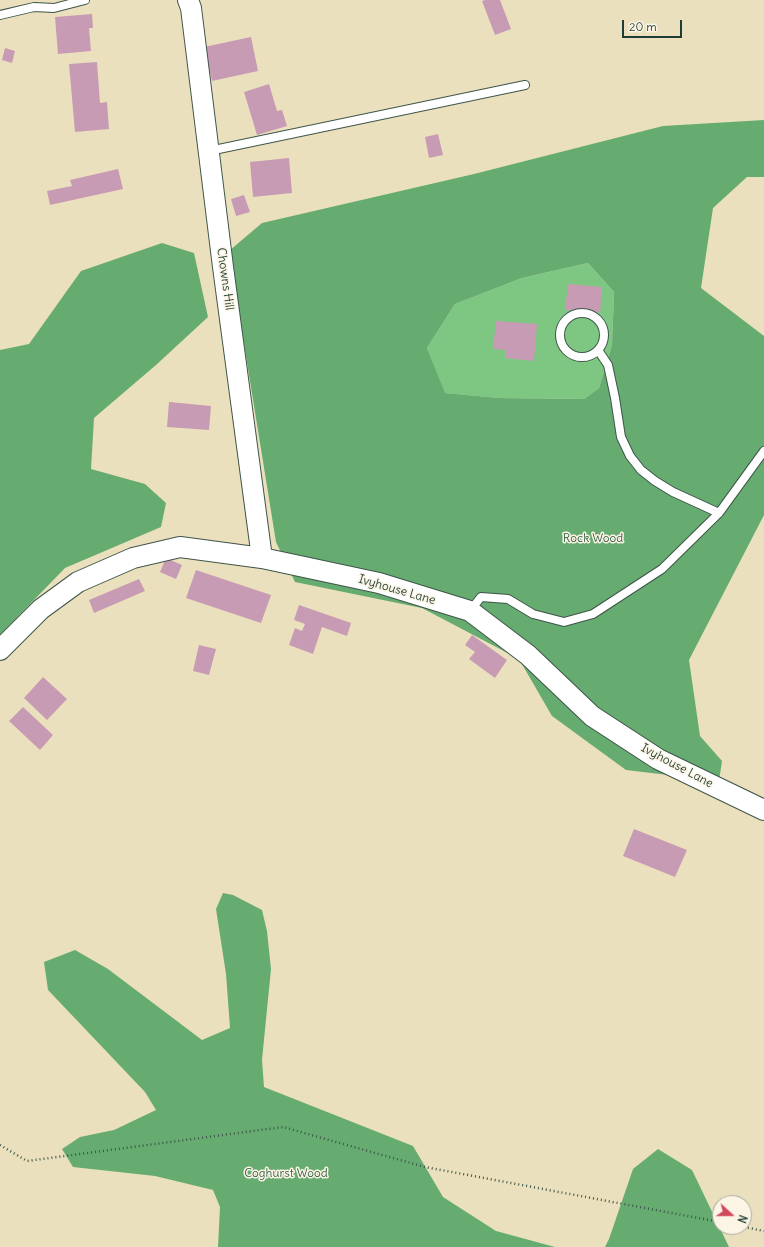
<!DOCTYPE html>
<html>
<head>
<meta charset="utf-8">
<style>
  body { margin:0 }
  #map { position:relative; width:764px; height:1247px; overflow:hidden; background:#ebe0bd; font-family:Delius,sans-serif }
  canvas { display:block }
  .north { position:absolute; left:712px; top:1195px; width:40px; height:40px; box-sizing:border-box; background:#fcf5e5; border:1px solid #a4ab9e; border-radius:50%; rotate:111deg; font-size:11px; font-weight:700; line-height:16px; text-align:center; color:#1f3d34 }
  .north::after { content:''; display:block; margin:auto; width:14px; height:18px; background:#d1495b; clip-path:polygon(50% 0,100% 100%,50% 72%,0 100%) }
  .scale { position:absolute; left:622px; top:20px; width:60px; height:18px; box-sizing:border-box; border:2px solid #1f3d34; border-top:0; padding-left:5px; font-size:12px; line-height:14px; white-space:nowrap; color:#1f3d34; -webkit-text-stroke:3px #fcf5e5; paint-order:stroke }
</style>
</head>
<body>
<div id="map">
<canvas width="764" height="1247"></canvas>
<div class="north">N</div>
<div class="scale">20 m</div>
</div>
<script>
const context = document.querySelector('canvas').getContext('2d');
context.lineJoin = 'round';
function paint(path, color) { context.fillStyle = color; context.fill(path, 'evenodd'); }
const poly = rows => new Path2D(rows.map(r => 'M' + r).join(''));
function stroke(path, color, width, dash) { context.strokeStyle = color; context.lineWidth = width; context.lineCap = dash ? 'butt' : 'round'; context.setLineDash(dash || []); context.stroke(path); }
function drawText(font, color, halo, rows, align = 'center') {
  context.font = font + ' Delius,sans-serif'; context.lineWidth = 3; context.setLineDash([]); context.textBaseline = 'middle'; context.strokeStyle = halo; context.fillStyle = color; for (const [text, x, y, turn = 0] of rows) {
    context.save(); context.translate(x, y); context.rotate((+turn || 0) * Math.PI / 180); context.textAlign = isNaN(turn) ? turn : align; if (halo) context.strokeText(text, 0, 0); context.fillText(text, 0, 0); context.restore();
  }
}
const green = poly([
  [588,263,614,292,612,345,599,388,584,399,499,398,444,393,427,348,455,304,522,278]
]);
const forest = poly([
  [764,120,764,177,747,177,713,208,701,288,764,336,764,515,689,660,700,736,722,761,719,781,626,770,552,716,519,659,422,608,295,582,276,542,229,251,262,223,474,174,663,126],
  [588,263,614,292,612,345,599,388,584,399,499,398,445,393,427,348,455,304,522,278],
  [162,243,194,253,208,317,156,365,94,418,91,469,145,484,166,503,161,527,65,568,0,635,0,350,29,344,81,271],
  [223,893,233,895,262,910,267,931,271,969,262,1060,264,1087,413,1146,443,1197,496,1231,555,1247,218,1247,220,1207,213,1190,155,1176,73,1167,62,1149,80,1137,114,1130,156,1110,145,1092,48,990,44,962,75,950,108,969,202,1040,230,1028,226,974,216,909],
  [658,1149,692,1170,729,1247,605,1247,609,1239,633,1169]
]);
const building = poly([
  [485,0,500,0,511,29,495,35,482,1],
  [92,14,93,28,89,28,91,51,58,54,55,17],
  [251,37,258,71,212,81,204,47],
  [5,48,15,51,12,63,2,60],
  [97,62,100,103,107,102,109,129,75,132,69,64],
  [269,84,277,111,282,110,287,126,257,135,244,92],
  [438,134,443,155,429,158,425,137],
  [289,158,292,193,253,197,250,162],
  [118,169,123,189,50,205,47,191,72,186,70,180],
  [244,195,250,212,236,216,231,199],
  [568,284,602,287,600,313,565,310],
  [496,321,537,324,534,361,505,358,506,350,493,349],
  [169,402,211,406,209,430,167,427],
  [166,558,182,565,176,579,160,572],
  [196,570,271,595,261,623,186,598],
  [139,579,145,591,94,613,89,600],
  [299,605,351,623,347,636,322,627,313,654,289,645,295,628,302,631,305,624,294,620],
  [472,635,507,660,495,678,469,659,475,652,465,645],
  [199,645,216,649,209,675,193,671],
  [43,677,67,699,47,720,24,698],
  [23,707,53,735,40,750,9,721],
  [634,829,687,850,675,877,623,856]
]);
const path = poly([
  [0,1145,27,1161,283,1127,425,1167,720,1222],
  [744,1227,764,1231]
]);
const service = poly([
  [0,15,34,7,54,8,85,0],
  [209,151,525,85],
  '560 335a22 22 0 1 1 44 0a22 22 0 1 1-44 0Z',
  [598,350,608,365,615,398,621,437,630,456,641,470,655,481,673,492,719,513],
  [470,611,481,597,508,599,533,614,564,622,593,614,662,569,719,513,764,451]
]);
const tertiary = poly([
  [188,0,191,8,223,267,262,558],
  [0,650,41,609,78,582,133,558,180,547,262,558,379,583,470,611,528,655,592,716,658,759,764,810]
]);
const streetNames = [
  ["Chowns Hill",225,279,82],
  ["Ivyhouse Lane",397,590,16],
  ["Ivyhouse Lane",677,766,28]
];
const parkNames = [
  ["Rock Wood",593,539],
  ["Coghurst Wood",286,1174]
];
paint(green, '#7ec783');
paint(forest, '#66ac71');
paint(building, '#c89bb4');
stroke(service, '#3e5549', 10);
stroke(tertiary, '#3e5549', 22);
stroke(path, '#3e5549', 2.5, [1, 3]);
stroke(service, '#fff', 8);
stroke(tertiary, '#fff', 20);
drawText('12px', '#1f3d34', '#fcf5e5', streetNames);
drawText('12px', '#376048', '#fcf5e5', parkNames);
</script>
</body>
</html>
